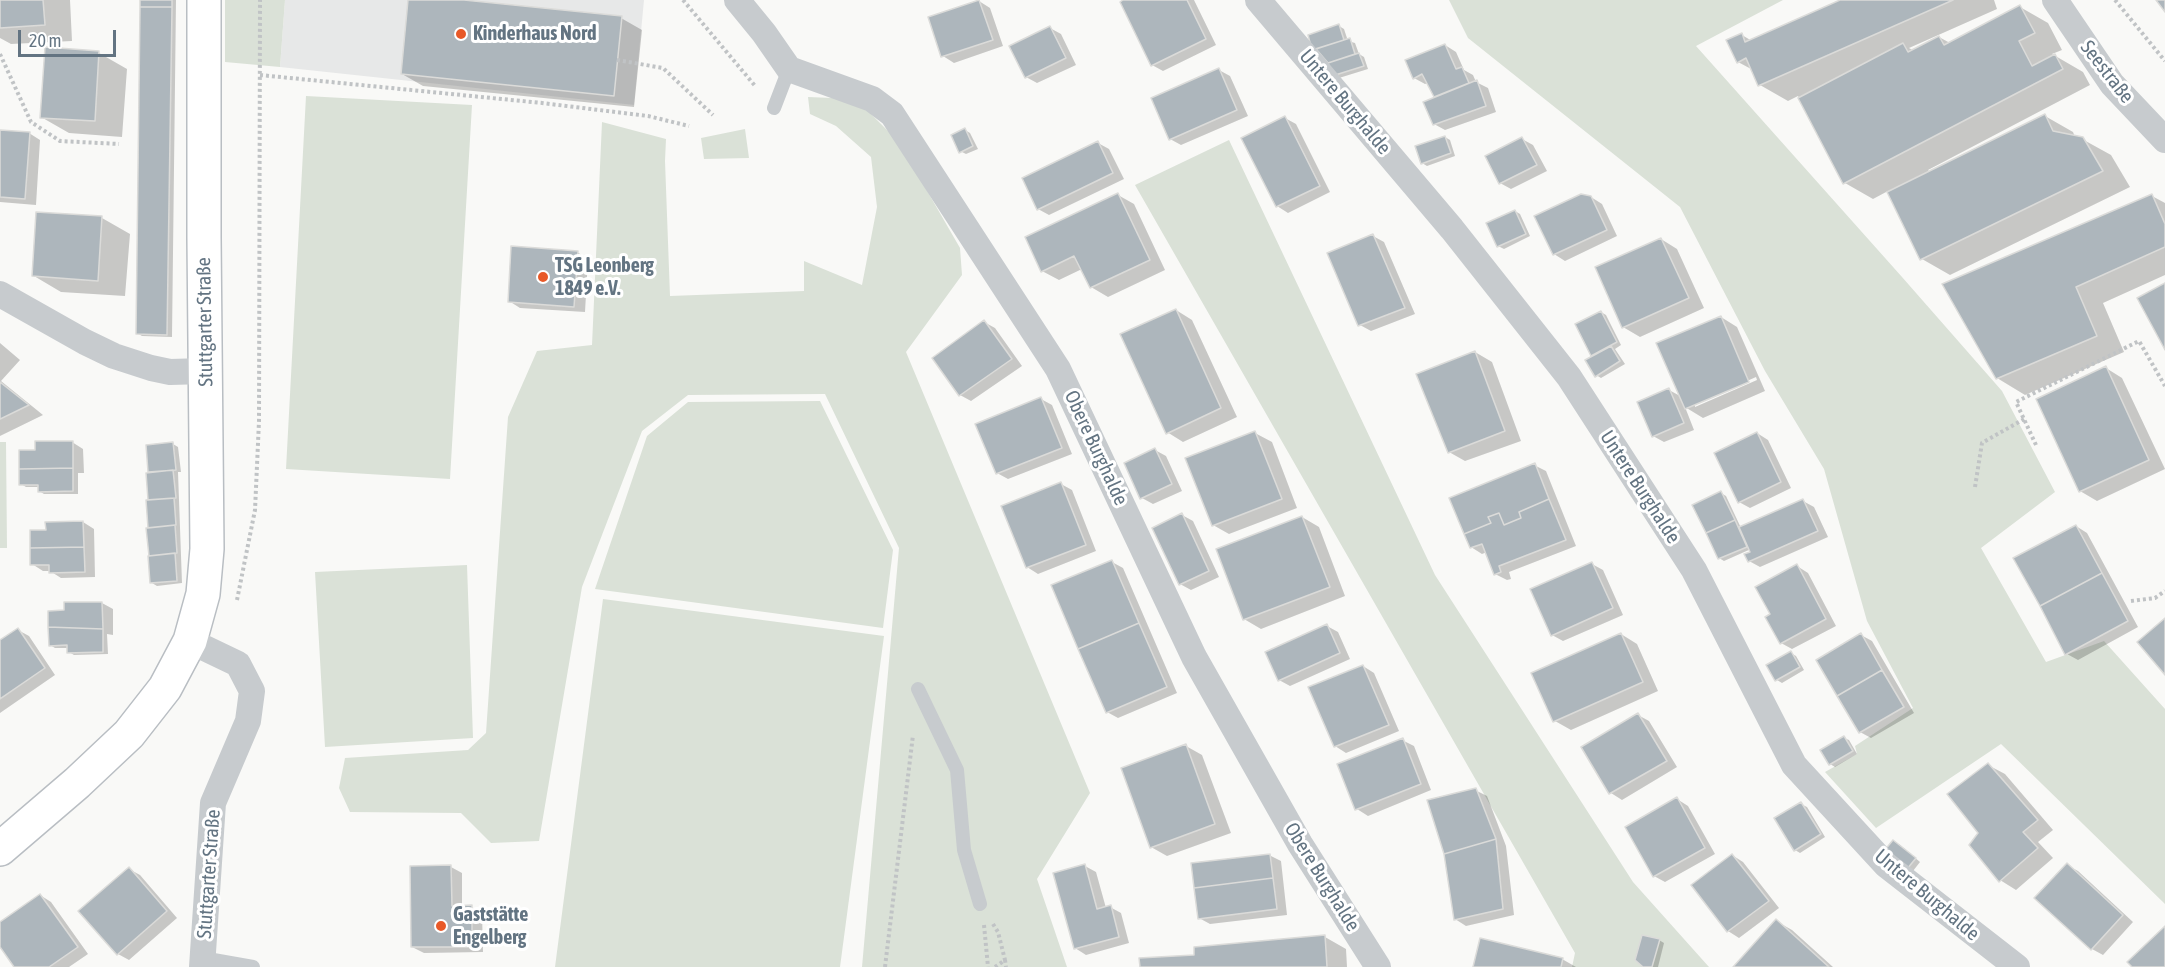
<!DOCTYPE html>
<html>
<head>
<meta charset="utf-8">
<style>
  body { margin:0 }
  #map { position:relative; width:2165px; height:967px; overflow:hidden; background:#f9f9f7; font-family:"Asap Condensed",sans-serif }
  canvas { display:block }
  .scale { position:absolute; left:18px; top:30px; width:98px; height:27px; box-sizing:border-box; border:3px solid #637482; border-top:0; padding-left:8px; font-size:18px; line-height:21px; white-space:nowrap; color:#637482; -webkit-text-stroke:4px #fff; paint-order:stroke }
</style>
</head>
<body>
<div id="map">
<canvas width="2165" height="967"></canvas>
<div class="scale">20 m</div>
</div>
<script>
const context = document.querySelector('canvas').getContext('2d');
context.lineJoin = 'round';
function paint(path, color) { context.fillStyle = color; context.fill(path, 'evenodd'); }
const poly = rows => new Path2D(rows.map(r => 'M' + r).join(''));
function stroke(path, color, width, dash) { context.strokeStyle = color; context.lineWidth = width; context.lineCap = dash ? 'butt' : 'round'; context.setLineDash(dash || []); context.stroke(path); }
function drawText(font, color, halo, rows, align = 'center') {
  context.font = font + ' "Asap Condensed",sans-serif'; context.lineWidth = 6; context.setLineDash([]); context.textBaseline = 'middle'; context.strokeStyle = halo; context.fillStyle = color; for (const [text, x, y, turn = 0] of rows) {
    context.save(); context.translate(x, y); context.rotate((+turn || 0) * Math.PI / 180); context.textAlign = isNaN(turn) ? turn : align; if (halo) context.strokeText(text, 0, 0); context.fillText(text, 0, 0); context.restore();
  }
}
const built = poly([
  [285,0,644,0,634,105,280,67]
]);
const green = poly([
  [225,0,285,0,280,67,225,62],
  [1449,0,1783,0,1696,46,1902,277,2002,391,2055,492,1981,548,2046,662,2104,641,2165,709,2165,904,2001,744,1876,828,1825,772,1857,754,1855,746,1913,708,1867,621,1824,469,1765,371,1680,207,1468,38],
  [306,96,472,105,450,479,286,469],
  [808,97,856,99,899,142,960,248,962,275,906,352,1090,793,1037,879,1067,967,862,967,899,548,825,394,688,395,642,431,582,587,539,841,491,843,461,813,350,812,339,788,345,758,468,750,486,733,508,417,537,351,592,345,602,122,666,139,665,161,670,296,804,291,804,261,862,285,877,207,871,157,836,126,810,114],
  [745,129,749,158,704,159,701,138],
  [1229,140,1435,575,1633,882,1709,967,1572,967,1575,953,1135,185],
  [820,401,893,550,883,628,595,589,647,436,688,402],
  [0,442,6,442,7,548,0,548],
  [467,565,473,738,325,747,315,572],
  [603,599,884,636,840,967,555,967]
]);
const shadow = poly([
  [0,0,70,0,72,41,11,44,0,38],
  [142,0,176,0,172,337,142,336,137,333],
  [410,0,449,0,621,18,642,30,634,107,423,86,402,74],
  [1126,0,1194,0,1216,45,1163,71,1152,65],
  [1844,0,1994,0,1997,9,1909,48,1914,51,1939,37,1950,43,2020,7,2048,23,2062,50,2052,54,2083,72,2090,85,1928,170,1930,172,2045,116,2073,132,2075,137,2082,139,2111,155,2130,187,1950,275,1922,259,1888,191,1873,199,1845,183,1798,96,1788,101,1760,85,1753,70,1738,62,1742,35,1752,41],
  [979,1,990,8,1003,46,954,63,943,56],
  [1339,26,1344,29,1348,41,1355,43,1359,54,1364,57,1368,69,1339,78,1313,49],
  [1050,28,1061,34,1076,65,1037,83,1026,77],
  [1445,45,1456,52,1464,70,1473,75,1476,82,1488,88,1496,112,1445,130,1434,124,1436,98,1428,83,1425,84,1414,78],
  [99,53,127,69,122,137,69,133,41,117],
  [1219,70,1230,76,1248,116,1181,145,1170,139],
  [1285,118,1296,124,1330,192,1288,213,1277,206],
  [965,130,970,133,978,149,966,154,960,151],
  [0,131,29,133,40,140,36,205,0,202],
  [1445,137,1450,140,1455,156,1427,166,1422,163],
  [1522,139,1533,145,1547,171,1511,189,1500,183],
  [1098,143,1109,149,1124,179,1049,215,1038,209],
  [1118,195,1134,204,1165,270,1108,297,1091,287,1082,269,1059,280,1042,271],
  [2152,196,2165,203,2165,275,2103,303,2124,352,2025,395,1997,378],
  [1591,197,1602,204,1617,236,1565,261,1554,254],
  [1515,211,1520,214,1530,236,1504,249,1498,246],
  [102,218,130,234,125,296,61,292,34,276],
  [1373,236,1384,242,1415,314,1371,331,1360,325],
  [1661,239,1677,249,1704,308,1640,337,1623,327],
  [577,252,588,259,585,312,520,308,509,301],
  [1176,310,1192,320,1237,417,1183,442,1167,432],
  [1601,312,1606,315,1621,345,1615,349,1625,364,1601,378,1596,375,1593,356,1577,325],
  [1721,317,1737,327,1765,391,1703,418,1685,407,1694,430,1664,442,1653,436,1669,390,1682,397],
  [1756,377,1757,380,1695,407,1695,404],
  [984,322,995,328,1022,366,971,401,960,395],
  [0,343,20,360,1,381,43,415,0,436],
  [1475,352,1492,362,1521,441,1465,461,1449,452],
  [2106,368,2122,378,2165,469,2097,501,2080,491],
  [1041,399,1052,405,1072,454,1008,479,997,473],
  [1255,433,1272,442,1297,508,1229,534,1213,525],
  [1757,433,1768,440,1791,488,1750,508,1739,502],
  [72,442,83,449,84,473,78,473,78,494,44,494,39,491,39,487,26,487,21,484,36,451],
  [173,444,178,447,181,472,178,472,182,583,157,586,152,583,148,446],
  [1155,450,1166,456,1182,491,1153,504,1142,498],
  [1534,465,1546,471,1576,546,1509,572,1511,579,1507,580,1495,574,1487,552,1482,554,1471,547],
  [1061,484,1072,490,1096,551,1038,574,1027,567],
  [1721,493,1726,496,1741,528,1803,501,1814,507,1828,537,1760,567,1749,561,1752,552,1751,549,1724,561,1719,558],
  [1182,515,1193,521,1219,577,1191,590,1180,584],
  [1302,517,1319,527,1345,596,1261,629,1244,619],
  [83,522,94,529,95,577,61,578,50,571,43,571,32,564,47,531],
  [2076,526,2087,533,2138,627,2078,660,2067,654],
  [1112,562,1123,568,1177,693,1118,718,1107,712],
  [1592,564,1603,570,1623,615,1563,641,1552,635],
  [1797,566,1808,573,1836,626,1792,649,1781,643],
  [102,603,113,609,113,635,107,634,108,654,74,655,69,652,69,648,55,648,50,645],
  [1327,626,1338,632,1350,659,1290,686,1279,680],
  [18,630,29,636,55,675,0,713,0,642],
  [1621,634,1637,644,1658,691,1571,730,1555,721],
  [1861,635,1872,641,1914,713,1871,738,1860,732],
  [1791,653,1796,656,1804,670,1782,683,1777,680],
  [1363,666,1374,673,1399,731,1346,753,1335,746],
  [1638,715,1649,721,1677,767,1622,800,1611,793,1583,747],
  [1844,738,1849,740,1857,754,1835,767,1830,764],
  [1402,740,1414,746,1431,790,1368,816,1357,809],
  [1186,746,1202,755,1231,833,1167,856,1151,847],
  [1988,765,2005,774,2053,830,2038,842,2053,858,2016,890,2000,880,1980,833],
  [1475,790,1487,796,1506,846,1514,915,1466,926,1455,919],
  [1677,799,1688,806,1715,854,1665,882,1654,876],
  [1801,804,1807,807,1825,837,1800,853,1795,850],
  [1899,844,1920,862,1913,871,1908,868],
  [1269,855,1281,861,1287,915,1210,924,1199,918],
  [1732,855,1743,862,1779,908,1739,938,1728,931],
  [2067,865,2078,871,2133,922,2103,955,2092,949],
  [1085,866,1096,872,1106,908,1110,907,1121,913,1129,943,1086,955,1075,948],
  [451,867,462,873,462,907,471,907,482,913,483,952,424,953,412,947],
  [129,869,140,875,177,918,129,960,118,954],
  [40,895,51,902,88,954,69,967,16,967,0,944,0,923],
  [1776,921,1792,930,1833,967,1735,967],
  [1325,937,1346,949,1347,967,1141,967,1196,956],
  [1659,940,1664,943,1658,967,1645,967],
  [1562,959,1576,967,1474,967]
]);
const building = poly([
  [0,0,43,0,45,25,0,28,0,0],
  [140,0,172,0,172,7,140,7,140,0],
  [408,0,464,0,622,16,614,96,401,74,408,0],
  [979,0,993,40,941,57,928,17,979,0],
  [1123,0,1187,0,1206,39,1151,66,1120,2,1123,0],
  [1840,0,1953,0,1758,86,1746,58,1737,63,1726,40,1742,33,1745,42,1840,0],
  [2156,0,2165,0,2165,12,2156,0],
  [2020,5,2035,33,2019,41,2032,66,2055,54,2063,69,1843,184,1798,98,1903,43,1908,52,1939,36,1944,45,2020,5],
  [140,7,172,7,167,335,136,334,140,7],
  [1339,24,1344,40,1312,50,1308,35,1339,24],
  [1050,26,1066,58,1025,78,1009,46,1050,26],
  [1350,38,1355,54,1328,63,1316,49,1350,38],
  [1445,44,1456,69,1462,67,1469,83,1434,97,1422,74,1413,79,1405,60,1445,44],
  [45,47,99,51,95,121,40,118,45,47],
  [1359,53,1364,66,1332,76,1328,63,1359,53],
  [1219,68,1237,110,1169,140,1151,98,1219,68],
  [1477,80,1486,106,1433,125,1423,102,1477,80],
  [2045,114,2053,131,2083,137,2103,171,1920,260,1887,192,2045,114],
  [1285,116,1320,186,1276,207,1241,138,1285,116],
  [965,128,973,146,959,153,951,135,965,128],
  [0,130,30,132,25,199,0,197,0,130],
  [1445,136,1451,153,1421,164,1415,146,1445,136],
  [1522,137,1537,165,1499,184,1485,156,1522,137],
  [1098,141,1113,173,1037,210,1022,178,1098,141],
  [1118,193,1150,260,1090,288,1074,256,1041,272,1025,237,1118,193],
  [1581,194,1591,196,1607,230,1553,255,1534,216,1581,194],
  [2152,194,2165,224,2165,247,2076,287,2097,336,1996,379,1942,284,2152,194],
  [1515,210,1526,234,1497,247,1486,223,1515,210],
  [36,212,102,216,98,281,32,276,36,212],
  [1373,234,1405,308,1358,326,1327,253,1373,234],
  [1661,238,1689,298,1622,328,1595,267,1661,238],
  [511,246,578,251,574,307,508,302,511,246],
  [2165,283,2165,350,2137,298,2165,283],
  [1176,309,1221,408,1166,434,1120,334,1176,309],
  [1601,311,1617,342,1591,356,1575,324,1601,311],
  [1721,316,1749,382,1685,409,1656,343,1721,316],
  [984,320,1012,359,959,396,932,358,984,320],
  [1611,346,1620,361,1595,377,1585,360,1611,346],
  [1475,351,1505,431,1448,453,1416,374,1475,351],
  [2106,366,2149,460,2079,492,2036,399,2106,366],
  [0,382,29,405,0,419,0,382],
  [1669,388,1684,423,1652,437,1637,402,1669,388],
  [1041,397,1062,448,996,474,975,424,1041,397],
  [1255,431,1282,499,1212,526,1185,458,1255,431],
  [1757,432,1781,482,1738,503,1714,453,1757,432],
  [35,441,73,441,73,468,19,469,19,450,35,450,35,441],
  [173,442,176,470,148,472,146,445,173,442],
  [1155,448,1172,484,1140,499,1124,463,1155,448],
  [1535,463,1549,499,1519,512,1521,518,1504,525,1499,513,1488,517,1491,523,1464,534,1449,498,1535,463],
  [73,468,73,491,38,492,38,485,19,485,19,469,73,468],
  [173,470,176,498,148,500,146,473,173,470],
  [1061,482,1086,545,1026,568,1001,506,1061,482],
  [1721,491,1735,520,1706,533,1692,505,1721,491],
  [174,498,176,525,148,528,146,500,174,498],
  [1549,499,1566,540,1499,566,1501,572,1494,575,1482,544,1470,548,1464,534,1491,523,1488,517,1499,513,1504,525,1521,518,1519,512,1549,499],
  [1803,499,1818,531,1748,562,1744,554,1750,552,1739,527,1803,499],
  [1182,513,1209,571,1179,585,1152,528,1182,513],
  [1302,516,1330,587,1243,620,1216,549,1302,516],
  [1735,520,1747,547,1718,559,1706,533,1735,520],
  [83,521,84,547,30,548,30,530,46,530,45,522,83,521],
  [175,525,177,553,149,556,146,528,175,525],
  [2076,525,2102,573,2040,606,2013,558,2076,525],
  [84,547,85,572,49,573,49,565,30,565,30,548,84,547],
  [175,553,177,581,150,583,148,556,175,553],
  [1112,560,1139,623,1078,649,1051,585,1112,560],
  [1592,562,1613,608,1551,636,1530,589,1592,562],
  [1797,564,1826,619,1780,644,1765,617,1770,614,1755,587,1797,564],
  [2102,573,2128,621,2065,655,2040,606,2102,573],
  [64,602,102,602,103,629,48,627,48,611,64,610,64,602],
  [2165,618,2165,675,2137,642,2165,618],
  [1139,623,1167,687,1106,713,1078,649,1139,623],
  [1327,624,1340,653,1278,681,1265,652,1327,624],
  [48,627,103,629,103,652,67,653,67,645,49,646,48,627],
  [18,628,45,668,0,699,0,640,18,628],
  [1621,633,1643,682,1553,722,1531,673,1621,633],
  [1861,633,1882,670,1837,696,1816,660,1861,633],
  [1791,651,1800,667,1775,681,1766,665,1791,651],
  [1363,665,1389,725,1334,747,1308,687,1363,665],
  [1882,670,1904,707,1859,733,1837,696,1882,670],
  [1638,713,1667,761,1609,794,1581,747,1638,713],
  [1844,736,1853,751,1829,765,1820,750,1844,736],
  [1403,738,1421,784,1355,810,1337,764,1403,738],
  [1186,744,1215,824,1150,848,1121,768,1186,744],
  [1988,763,2038,820,2023,832,2038,848,1999,882,1969,845,1978,833,1947,794,1988,763],
  [1476,788,1496,839,1444,854,1427,800,1476,788],
  [1677,797,1705,848,1653,877,1625,827,1677,797],
  [1801,802,1821,834,1794,851,1774,818,1801,802],
  [1496,839,1503,909,1454,920,1444,854,1496,839],
  [1893,840,1916,858,1907,869,1884,851,1893,840],
  [1270,854,1273,878,1194,888,1191,863,1270,854],
  [1732,854,1769,901,1727,932,1691,885,1732,854],
  [2067,863,2123,915,2091,950,2034,898,2067,863],
  [1085,864,1097,909,1111,905,1119,937,1074,949,1053,873,1085,864],
  [451,865,452,906,472,905,472,947,411,947,410,866,451,865],
  [129,867,167,911,117,955,78,911,129,867],
  [1273,878,1277,909,1198,919,1194,888,1273,878],
  [40,894,78,947,49,967,14,967,0,947,0,922,40,894],
  [1776,919,1829,967,1733,967,1776,919],
  [2165,926,2165,967,2132,967,2127,962,2165,926],
  [1325,935,1327,967,1140,967,1139,958,1194,955,1194,947,1325,935],
  [1642,935,1660,939,1652,967,1643,967,1635,960,1642,935],
  [1480,938,1563,958,1561,967,1473,967,1480,938]
]);
const path = poly([
  [683,0,756,87],
  [2115,0,2165,61],
  [0,54,31,122,60,141,119,144],
  [617,60,663,68,713,115],
  [260,75,542,103,648,116,689,126],
  [2036,445,2016,402,2139,341,2165,386],
  [1975,487,1982,443,2024,419],
  [237,600,255,510,259,421,260,0],
  [2131,601,2155,598,2165,591],
  [993,924,998,932,1005,960],
  [984,925,988,967],
  [885,967,913,735],
  [995,967,1005,960,1006,967]
]);
const service = poly([
  [774,108,789,69],
  [918,689,957,770,964,850,980,904],
  [202,958,253,967]
]);
const minor = poly([
  [737,0,764,33,789,69,872,99,892,114,1058,369,1194,657,1300,844,1378,967],
  [1258,0,1452,229,1569,377,1694,570,1794,765,1886,865,2017,967],
  [2055,0,2112,84,2165,140],
  [0,294,85,342,114,356,151,368,170,372,205,371],
  [190,641,238,664,252,691,248,721,213,803,202,967]
]);
const secondary = poly([
  [0,849,77,783,129,734,165,688,190,641,203,594,207,549,204,238,204,0]
]);
const markers = [
  [461,34,6,"#e85928"],
  [543,277,6,"#e85928"],
  [441,926,6,"#e85928"]
];
const poiNames = [
  ["Kinderhaus Nord",473,34],
  ["TSG Leonberg",555,266],
  ["1849 e.V.",555,289],
  ["Gaststätte",453,915],
  ["Engelberg",453,938]
];
const streetNames = [
  ["Seestraße",2107,72,52],
  ["Untere Burghalde",1345,102,50],
  ["Stuttgarter Straße",205,322,-91],
  ["Obere Burghalde",1096,448,65],
  ["Untere Burghalde",1640,487,57],
  ["Stuttgarter Straße",209,874,-86],
  ["Obere Burghalde",1322,877,58],
  ["Untere Burghalde",1927,895,40]
];
paint(built, '#e7e8e8');
paint(green, '#dae1d7');
paint(shadow, '#0003');
paint(building, '#adb6bc');
stroke(building, '#dbdbd9', 1.5);
stroke(secondary, '#b9bec3', 36);
stroke(path, '#c0c3c5', 4, [3, 3]);
stroke(service, '#c7cbce', 14);
stroke(minor, '#c7cbce', 26);
stroke(secondary, '#fff', 33);
for (const [x, y, r, color] of markers) { const dot = new Path2D(); dot.arc(x, y, r, 0, 2 * Math.PI); context.fillStyle = color; context.fill(dot); stroke(dot, '#fff', 2); }
drawText('bold 20px', '#637482', '#fff', poiNames, 'left');
drawText('20px', '#637482', '#fff', streetNames);
</script>
</body>
</html>
